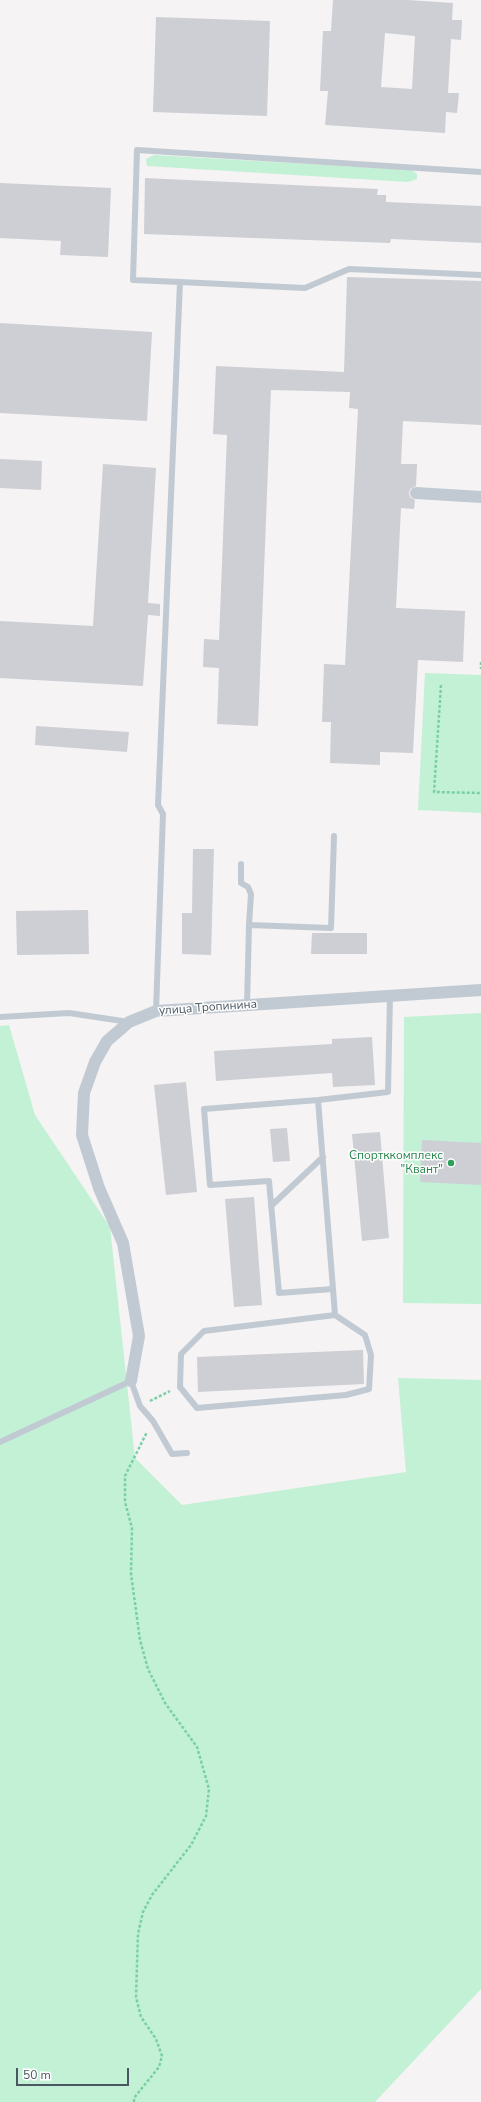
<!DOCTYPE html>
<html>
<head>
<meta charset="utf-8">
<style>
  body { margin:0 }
  #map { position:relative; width:481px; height:2102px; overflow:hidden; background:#f5f3f3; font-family:"Nunito Sans",sans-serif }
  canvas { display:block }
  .scale { position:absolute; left:16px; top:2068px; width:113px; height:18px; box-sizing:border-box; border:2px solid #4a5661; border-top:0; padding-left:5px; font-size:12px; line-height:14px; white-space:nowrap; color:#4a5661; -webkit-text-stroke:3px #fff; paint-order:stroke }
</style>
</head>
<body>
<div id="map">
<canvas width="481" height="2102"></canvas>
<div class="scale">50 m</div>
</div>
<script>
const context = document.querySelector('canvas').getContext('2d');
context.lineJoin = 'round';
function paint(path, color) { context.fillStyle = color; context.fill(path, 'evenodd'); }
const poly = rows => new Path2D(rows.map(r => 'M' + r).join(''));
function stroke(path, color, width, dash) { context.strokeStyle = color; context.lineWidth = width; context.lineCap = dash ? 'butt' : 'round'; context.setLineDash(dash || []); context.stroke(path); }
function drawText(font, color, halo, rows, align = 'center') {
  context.font = font + ' "Nunito Sans",sans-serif'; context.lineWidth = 3; context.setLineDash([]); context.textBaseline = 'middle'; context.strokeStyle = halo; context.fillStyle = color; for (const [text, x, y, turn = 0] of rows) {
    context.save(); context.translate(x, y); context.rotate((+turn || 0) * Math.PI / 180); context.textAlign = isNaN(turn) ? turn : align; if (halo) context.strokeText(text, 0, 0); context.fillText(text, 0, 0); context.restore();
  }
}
const green = poly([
  [154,155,411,170,417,174,417,179,408,182,147,166,146,159],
  [425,673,481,675,481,813,418,810],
  [481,1013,481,1304,403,1303,404,1017],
  [9,1025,35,1115,110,1227,135,1458,182,1505,406,1472,398,1378,481,1380,481,1989,375,2102,0,2102,0,1026]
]);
const building = poly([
  [333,0,408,0,453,3,452,20,462,20,461,40,451,39,448,93,459,93,457,113,446,112,445,133,325,125,328,91,320,91,323,31,331,31],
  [385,33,415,36,412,89,381,87],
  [156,17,270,21,267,116,153,112],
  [145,178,378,189,377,195,386,195,386,202,481,206,481,243,391,239,390,243,144,234],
  [0,183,111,188,108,257,60,255,61,241,0,238],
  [347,277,481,281,481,425,403,421,401,464,417,464,416,486,410,489,409,493,410,497,415,500,414,509,401,508,396,608,465,611,463,662,418,660,413,753,380,752,380,765,330,763,331,722,322,722,324,664,345,665,358,409,349,408,350,392,271,390,258,726,217,724,219,668,203,667,204,639,219,640,227,435,213,434,216,366,344,372],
  [0,323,152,332,147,421,0,413],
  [0,459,42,461,41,490,0,488],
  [103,464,156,468,148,603,160,604,160,616,148,615,143,686,0,678,0,621,93,626],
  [36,726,129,732,127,752,35,745],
  [193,849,214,849,211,955,182,954,182,913,192,913],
  [88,910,89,954,17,955,16,911],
  [312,933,367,933,367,954,311,954],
  [372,1037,375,1085,333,1087,332,1073,216,1081,214,1051,332,1044,332,1039],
  [186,1082,197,1192,166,1195,154,1085],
  [287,1128,290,1161,273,1162,270,1129],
  [380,1132,389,1238,362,1241,352,1134],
  [422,1140,481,1143,481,1185,420,1182],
  [254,1197,262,1305,234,1307,225,1199],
  [363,1350,364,1384,198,1392,197,1357]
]);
const path = poly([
  [481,662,481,669],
  [441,685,434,792,481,793],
  [150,1401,170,1391],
  [134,2102,134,2098,159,2067,162,2056,156,2039,141,2017,136,1997,138,1934,143,1912,152,1895,191,1845,206,1816,209,1789,197,1747,165,1703,148,1669,140,1640,131,1574,132,1528,125,1502,125,1476,147,1432]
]);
const lane = poly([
  [180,282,305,288,349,269,481,275],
  [241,864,241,883,248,887,251,894,249,925],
  [247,1005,249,925,331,928,334,836],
  [156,1011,163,814,158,805,180,282,133,280,137,150,481,172],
  [0,1017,69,1013,129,1022],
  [318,1100,333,1289,279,1293,269,1181,210,1185,204,1109,318,1100,388,1092,390,996],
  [271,1206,323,1157],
  [333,1289,335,1315,204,1331,181,1354,180,1387,197,1408,346,1395,369,1389,371,1355,365,1335,335,1315],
  [0,1442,131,1381,140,1406,153,1421,172,1454,187,1453]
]);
const street = poly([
  [416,493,481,497],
  [131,1381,139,1336,123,1243,99,1188,82,1135,84,1093,95,1062,107,1041,129,1022,156,1011,481,990]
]);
const markers = [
  [451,1163,4,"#2e9e5b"]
];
const streetNames = [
  ["улица Тропинина",208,1008,-4]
];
const leisureNames = [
  ["Спортккомплекс",443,1156],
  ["\"Квант\"",443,1170]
];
paint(green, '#c3f1d5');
paint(building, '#cdcfd5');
stroke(path, '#7ad0a6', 2.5, [3, 2]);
stroke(lane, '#c1cad2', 6);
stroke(street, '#c1cad2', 12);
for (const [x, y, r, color] of markers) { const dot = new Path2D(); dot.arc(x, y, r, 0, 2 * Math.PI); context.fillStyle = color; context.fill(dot); stroke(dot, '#fff', 1.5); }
drawText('12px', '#4a5661', '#fff', streetNames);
drawText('12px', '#27864d', '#fff', leisureNames, 'right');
</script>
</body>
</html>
